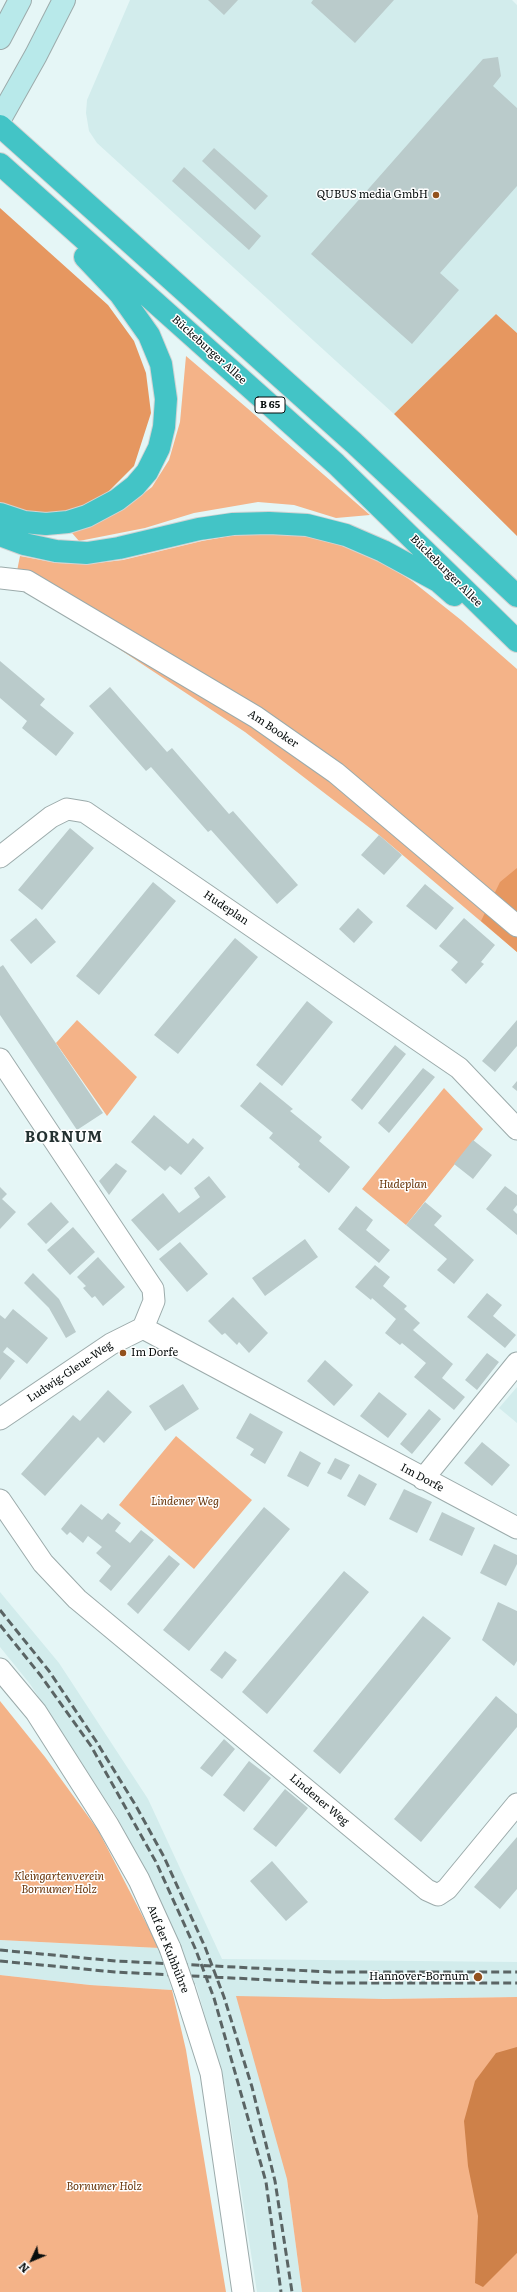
<!DOCTYPE html>
<html>
<head>
<meta charset="utf-8">
<style>
  body { margin:0 }
  #map { position:relative; width:517px; height:2292px; overflow:hidden; background:#e5f6f6; font-family:Literata,serif }
  canvas { display:block }
  .north { position:absolute; left:12px; top:2240px; width:40px; height:40px; -webkit-text-stroke:3px #fff; paint-order:stroke; rotate:226deg; font-size:11px; font-weight:700; line-height:16px; text-align:center; color:#070d0d }
  .north::after { content:''; display:block; margin:auto; width:14px; height:18px; background:#070d0d; clip-path:polygon(50% 0,100% 100%,50% 72%,0 100%) }
</style>
</head>
<body>
<div id="map">
<canvas width="517" height="2292"></canvas>
<div class="north">N</div>
</div>
<script>
const context = document.querySelector('canvas').getContext('2d');
context.lineJoin = 'round';
function paint(path, color) { context.fillStyle = color; context.fill(path, 'evenodd'); }
const poly = rows => new Path2D(rows.map(r => 'M' + r).join(''));
function stroke(path, color, width, dash) { context.strokeStyle = color; context.lineWidth = width; context.lineCap = dash ? 'butt' : 'round'; context.setLineDash(dash || []); context.stroke(path); }
function drawText(font, color, halo, rows, align = 'center') {
  context.font = font + ' Literata,serif'; context.lineWidth = 3; context.setLineDash([]); context.textBaseline = 'middle'; context.strokeStyle = halo; context.fillStyle = color; for (const [text, x, y, turn = 0] of rows) {
    context.save(); context.translate(x, y); context.rotate((+turn || 0) * Math.PI / 180); context.textAlign = isNaN(turn) ? turn : align; if (halo) context.strokeText(text, 0, 0); context.fillText(text, 0, 0); context.restore();
  }
}
const built = poly([
  [130,0,512,0,517,5,517,333,496,314,394,414,97,143,89,131,86,113,87,100],
  [517,1387,517,1423,499,1408],
  [0,1592,59,1663,148,1799,222,1959,517,1962,517,1997,384,1999,287,2179,302,2292,257,2292,225,2086,197,1988,151,1882,117,1817,30,1684,0,1647],
  [0,1940,159,1948,172,1990,90,1985,0,1975]
]);
const green = poly([
  [186,356,247,408,370,515,336,518,294,505,258,502,194,513,145,528,79,541,72,533,122,510,152,487,169,460,180,422],
  [271,533,306,535,343,545,379,560,412,581,461,620,517,669,517,952,379,835,245,732,101,637,14,586,20,556,57,563,88,564,123,560,202,541,236,535],
  [77,1020,137,1077,107,1116,56,1043],
  [444,1088,483,1129,406,1225,362,1189],
  [176,1436,252,1500,194,1569,119,1505],
  [0,1701,45,1757,98,1830,159,1948,0,1940],
  [0,1975,90,1985,172,1990,186,2050,226,2292,0,2292],
  [236,1996,384,1999,517,1997,517,2292,302,2292,287,2179]
]);
const forest = poly([
  [0,208,108,305,134,341,146,373,151,413,134,466,106,494,79,509,43,516,11,510,0,503],
  [496,314,517,333,517,536,394,414],
  [517,868,517,952,481,921,500,882]
]);
const water = poly([
  [517,2047,517,2253,483,2287,475,2283,478,2216,468,2166,464,2121,475,2081,496,2053]
]);
const building = poly([
  [208,0,238,0,224,15],
  [313,0,394,0,355,43,311,3],
  [498,57,501,76,493,86,517,108,517,186,440,273,459,290,412,344,311,254,483,59],
  [214,148,268,196,255,210,202,161],
  [184,167,261,236,249,250,172,181],
  [0,661,45,699,40,705,74,733,56,756,22,728,27,721,0,698],
  [110,687,167,752,172,748,229,814,233,811,298,885,277,904,211,830,208,832,151,767,146,771,89,706],
  [70,828,94,848,42,910,18,890],
  [379,835,402,855,384,875,361,855],
  [153,882,176,901,99,995,76,976],
  [425,884,454,908,436,930,406,906],
  [358,908,373,922,354,943,339,929],
  [36,918,56,942,31,964,10,940],
  [464,918,495,945,481,962,484,964,466,984,451,970,458,962,439,946],
  [235,938,258,957,178,1054,154,1035],
  [3,965,103,1113,77,1130,0,1015,0,967],
  [307,1001,333,1022,282,1086,256,1065],
  [517,1020,517,1046,495,1072,482,1061],
  [395,1045,406,1054,362,1110,351,1100],
  [423,1068,435,1077,389,1133,378,1123],
  [517,1081,517,1091,512,1087],
  [260,1082,293,1109,290,1111,322,1137,319,1141,350,1167,329,1193,298,1167,300,1164,269,1138,273,1133,240,1106],
  [154,1115,188,1144,193,1138,204,1148,181,1175,170,1166,165,1171,131,1142],
  [473,1140,492,1155,473,1179,454,1164],
  [116,1163,127,1171,109,1195,99,1181],
  [209,1176,226,1197,158,1251,131,1220,163,1193,179,1213,200,1197,194,1188],
  [505,1186,517,1195,517,1205,513,1210,517,1214,517,1235,486,1209],
  [0,1187,7,1194,2,1199,16,1212,0,1229],
  [51,1202,69,1222,46,1244,27,1224],
  [425,1202,442,1216,434,1225,474,1260,454,1284,437,1270,447,1259,406,1225],
  [356,1206,373,1220,366,1230,390,1250,379,1263,338,1229],
  [73,1227,95,1252,70,1275,47,1250],
  [305,1239,318,1257,265,1296,252,1278],
  [180,1242,208,1274,187,1292,159,1259],
  [98,1257,125,1287,103,1306,95,1296,92,1298,83,1288,86,1286,77,1277],
  [375,1265,390,1277,383,1286,407,1306,404,1309,420,1323,413,1330,453,1364,442,1378,465,1397,454,1410,414,1377,426,1363,402,1343,400,1345,385,1333,396,1319,372,1298,371,1300,355,1287],
  [33,1273,59,1299,76,1332,66,1338,49,1308,24,1283],
  [487,1293,502,1305,493,1316,516,1335,505,1348,467,1317],
  [233,1297,268,1333,249,1353,239,1342,237,1345,225,1333,222,1335,208,1321],
  [13,1309,48,1338,27,1364,7,1347,3,1352,15,1361,0,1380,0,1315,5,1319],
  [487,1353,499,1362,477,1390,465,1380],
  [325,1360,353,1385,334,1406,307,1381],
  [183,1384,199,1409,165,1431,149,1406],
  [108,1390,132,1412,104,1443,98,1437,45,1496,21,1474,73,1415,80,1421],
  [379,1392,407,1414,388,1438,360,1416],
  [429,1409,441,1419,412,1454,400,1444],
  [250,1413,283,1432,265,1464,250,1455,254,1449,236,1438],
  [482,1442,510,1465,492,1486,464,1463],
  [300,1451,321,1463,308,1487,287,1476],
  [335,1458,350,1465,341,1480,327,1473],
  [359,1474,377,1484,365,1506,347,1496],
  [404,1489,432,1502,417,1533,389,1519],
  [81,1504,102,1520,108,1513,121,1523,115,1531,130,1543,141,1530,154,1540,111,1591,99,1581,111,1566,96,1553,102,1547,88,1536,83,1543,70,1532,67,1535,61,1529],
  [264,1507,290,1529,189,1651,163,1630],
  [442,1512,475,1528,462,1556,429,1540],
  [494,1544,517,1555,517,1564,506,1586,480,1573],
  [169,1555,180,1564,138,1614,127,1604],
  [344,1571,369,1592,267,1714,242,1692],
  [498,1602,517,1611,517,1661,514,1666,482,1640],
  [423,1616,451,1638,340,1774,313,1751],
  [225,1651,237,1660,222,1679,210,1670],
  [496,1696,517,1714,517,1727,421,1842,394,1819],
  [224,1739,235,1749,212,1777,200,1768],
  [249,1761,271,1778,244,1812,223,1795],
  [285,1789,308,1808,276,1847,253,1829],
  [517,1837,517,1889,500,1909,474,1887],
  [272,1861,308,1902,286,1921,250,1881]
]);
const minor = poly([
  [0,578,27,581,256,717,336,773,517,926],
  [0,857,51,817,67,809,85,812,459,1068,517,1129],
  [0,1059,153,1289,154,1301,143,1328],
  [143,1328,517,1528],
  [0,1419,111,1344,143,1328],
  [423,1479,517,1363],
  [0,1500,43,1563,77,1599,427,1890,438,1895,447,1889,517,1804],
  [0,1669,36,1712,108,1825,139,1880,170,1948],
  [184,1988,211,2073,243,2292]
]);
const secondary = poly([
  [0,38,20,0],
  [0,119,36,55,64,0]
]);
const trunk = poly([
  [0,126,354,443,517,596],
  [0,164,336,464,517,641],
  [0,514,24,522,46,524,68,522,87,516,117,500,135,486,147,472,159,448,164,427,166,399,161,364,149,335,120,294,85,257],
  [0,535,24,544,56,551,87,553,119,548,199,529,233,524,269,523,307,525,346,535,383,551,438,581,454,595]
]);
const rail = poly([
  [0,1610,49,1671,96,1741,136,1806,164,1857,205,1947,224,1997,252,2087,275,2181,292,2292],
  [0,1625,41,1676,91,1746,156,1862,195,1948,214,1998,266,2182,281,2292],
  [0,1950,116,1961,331,1972,517,1972],
  [0,1961,115,1972,330,1983,517,1983]
]);
const minorBridge = poly([
  [170,1948,184,1988]
]);
const markers = [
  [436,195,4,"#93521e"],
  [123,1353,4,"#93521e"],
  [478,1977,5,"#93521e"]
];
const shields = [
  [270,405,30]
];
const shieldNames = [
  ["B 65",270,405]
];
const poiNames = [
  ["QUBUS media GmbH",428,195],
  ["Im Dorfe",131,1353,"left"],
  ["Hannover-Bornum",469,1977]
];
const streetNames = [
  ["Bückeburger Allee",209,350,42],
  ["Bückeburger Allee",446,571,45],
  ["Am Booker",273,729,34],
  ["Hudeplan",226,908,34],
  ["Ludwig-Gleue-Weg",70,1372,-34],
  ["Im Dorfe",422,1478,28],
  ["Lindener Weg",319,1800,40],
  ["Auf der Kuhbühre",168,1949,68]
];
const parkNames = [
  ["Hudeplan",403,1185],
  ["Lindener Weg",185,1502],
  ["Kleingartenverein",59,1877],
  ["Bornumer Holz",59,1890],
  ["Bornumer Holz",104,2187]
];
const districtNames = [
  ["BORNUM",64,1138]
];
paint(built, '#d2ecec');
paint(green, '#f4b388');
paint(forest, '#e69760');
paint(water, '#ce8149');
paint(building, '#bacbcb');
stroke(minor, '#9cabab', 23);
stroke(secondary, '#9cabab', 24);
stroke(trunk, '#d2d3d3', 24);
stroke(minor, '#fff', 21);
stroke(secondary, '#b8e9ea', 22);
stroke(trunk, '#43c4c6', 22);
stroke(rail, '#5a6464', 3, [8, 4]);
stroke(minorBridge, '#9cabab', 23, []);
stroke(minorBridge, '#fff', 21);
for (const [x, y, r, color] of markers) { const dot = new Path2D(); dot.arc(x, y, r, 0, 2 * Math.PI); context.fillStyle = color; context.fill(dot); stroke(dot, '#fff', 1.5); }
for (const [x, y, w] of shields) { const box = new Path2D(); box.roundRect(x - w / 2, y - 8, w, 16, 3); context.fillStyle = '#fff'; context.fill(box); stroke(box, '#070d0d', 1); }
drawText('bold 10px', '#070d0d', null, shieldNames);
drawText('11px', '#070d0d', '#fff', poiNames, 'right');
drawText('11px', '#070d0d', '#fff', streetNames);
drawText('italic 11px', '#69360b', '#fff', parkNames);
context.letterSpacing = '1px';
drawText('bold 15px', '#243131', '#fff', districtNames);
context.letterSpacing = '0px';
</script>
</body>
</html>
